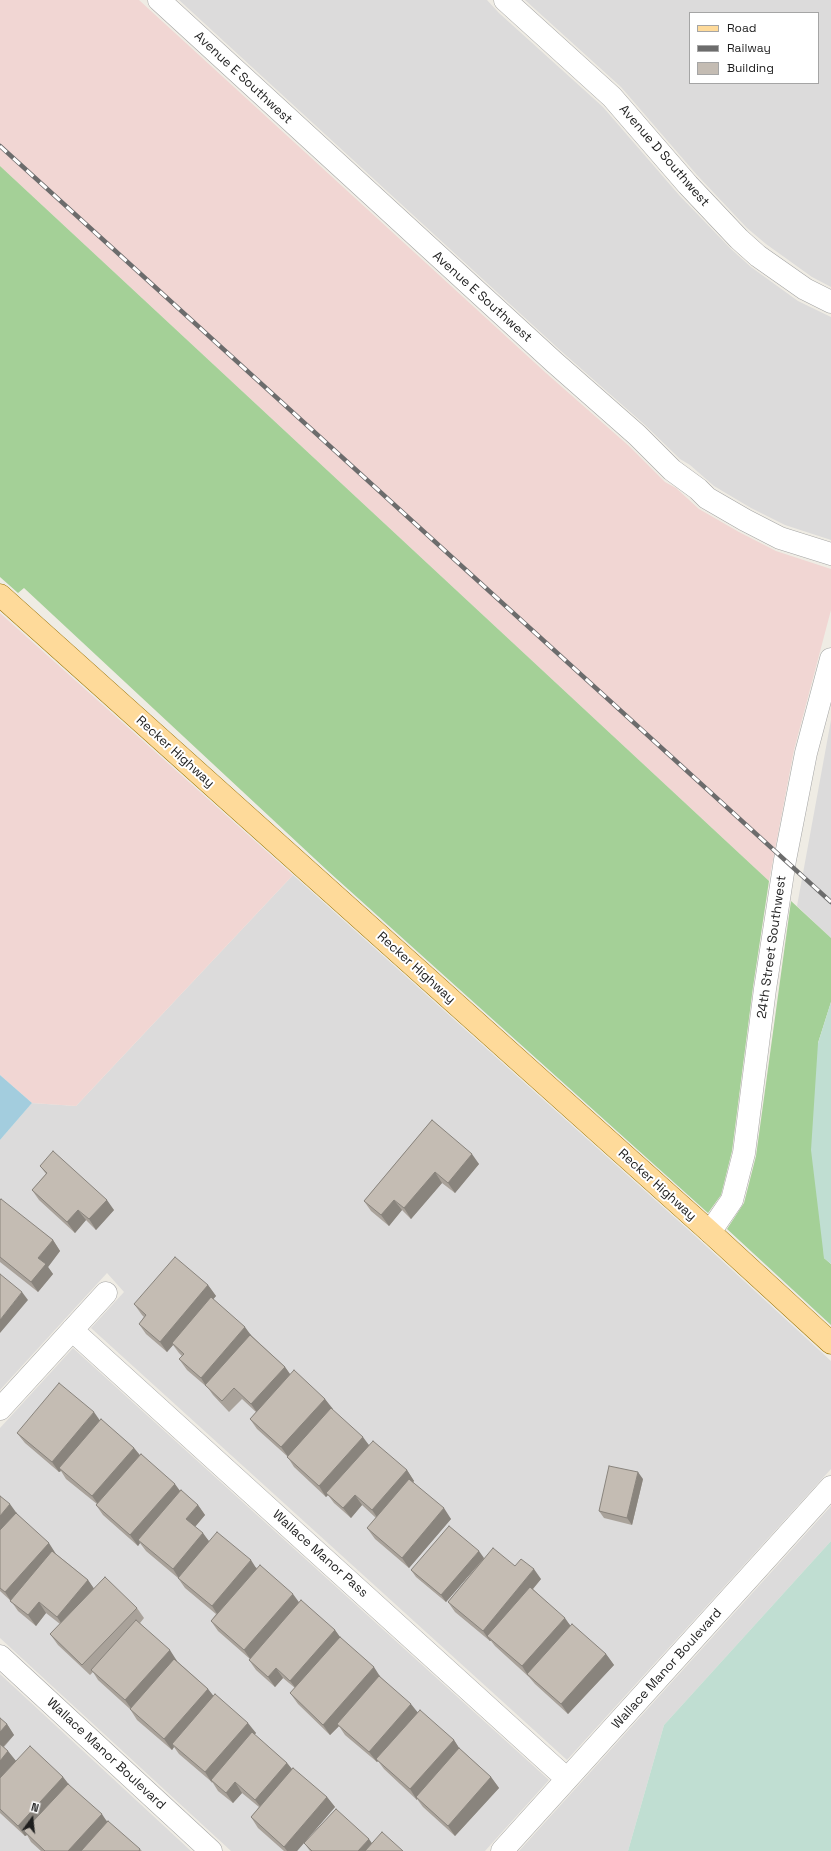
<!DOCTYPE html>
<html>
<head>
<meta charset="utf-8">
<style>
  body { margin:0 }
  #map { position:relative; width:831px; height:1851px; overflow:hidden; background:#efece4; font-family:"Space Grotesk",sans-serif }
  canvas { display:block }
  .legend { position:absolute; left:689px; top:12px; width:130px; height:72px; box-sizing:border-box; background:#fff; border:1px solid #a5a5a5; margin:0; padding:5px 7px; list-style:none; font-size:12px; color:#1e1e1e }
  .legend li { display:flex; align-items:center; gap:8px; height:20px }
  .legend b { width:20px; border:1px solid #a5a5a5 }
  .north { position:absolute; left:12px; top:1799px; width:40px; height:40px; -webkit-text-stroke:3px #fff; paint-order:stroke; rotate:15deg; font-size:11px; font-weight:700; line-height:16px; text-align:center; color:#1e1e1e }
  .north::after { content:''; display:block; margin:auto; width:14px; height:18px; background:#1e1e1e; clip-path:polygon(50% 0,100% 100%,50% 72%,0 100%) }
</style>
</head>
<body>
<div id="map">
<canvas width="831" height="1851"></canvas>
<ul class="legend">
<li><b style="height:5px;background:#feda9a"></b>Road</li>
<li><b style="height:5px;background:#6c6c6c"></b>Railway</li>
<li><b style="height:11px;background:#c4bcb3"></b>Building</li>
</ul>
<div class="north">N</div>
</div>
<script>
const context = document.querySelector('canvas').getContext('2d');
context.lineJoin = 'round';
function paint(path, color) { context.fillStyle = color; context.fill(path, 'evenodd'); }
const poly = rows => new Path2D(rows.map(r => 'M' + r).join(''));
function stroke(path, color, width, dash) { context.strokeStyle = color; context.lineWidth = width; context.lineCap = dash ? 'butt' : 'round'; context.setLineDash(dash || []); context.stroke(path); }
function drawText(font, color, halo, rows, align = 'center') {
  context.font = font + ' "Space Grotesk",sans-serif'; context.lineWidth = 4; context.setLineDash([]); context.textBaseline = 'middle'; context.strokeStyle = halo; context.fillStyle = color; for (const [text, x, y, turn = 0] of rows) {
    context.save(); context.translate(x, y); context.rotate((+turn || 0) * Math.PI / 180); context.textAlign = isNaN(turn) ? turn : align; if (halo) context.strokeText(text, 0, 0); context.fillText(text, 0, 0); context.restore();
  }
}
const residential = poly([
  [179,0,487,0,499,13,603,107,679,195,731,249,751,267,798,301,831,317,831,540,785,525,751,508,714,486,690,465,680,459,645,425,561,351],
  [525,0,831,0,831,287,812,277,766,244,747,228,697,175,621,87],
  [690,13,818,13,818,83,690,83],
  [831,720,831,938,797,906],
  [293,875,693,1234,831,1361,831,1469,567,1760,91,1328,124,1292,107,1273,0,1390,0,1140,32,1103,76,1106],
  [73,1348,549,1780,485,1851,231,1851,0,1638,0,1428],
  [831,1506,831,1541,664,1725,628,1851,519,1851],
  [0,1674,191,1851,0,1851]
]);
const commercial = poly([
  [0,0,139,0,546,373,629,446,665,482,676,488,699,509,739,532,776,551,831,569,831,610,794,750,769,881,0,166],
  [0,613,293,875,76,1106,32,1103,0,1075]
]);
const forest = poly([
  [0,166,769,881,753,987,732,1151,721,1195,708,1213,329,872,24,588,18,593,0,577],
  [791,901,831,938,831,1002,818,1043,824,1258,831,1264,831,1325,727,1229,744,1203,756,1156]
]);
const wetland = poly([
  [831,1002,831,1264,824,1258,811,1150,818,1043],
  [831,1541,831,1851,628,1851,664,1725]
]);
const water = poly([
  [0,1075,32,1103,0,1140]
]);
const minor = poly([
  [159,0,554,362,637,435,672,470,698,489,707,498,745,520,780,538,831,554],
  [505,0,612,97,688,185,739,239,758,256,805,289,831,302],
  [710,1232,732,1200,744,1153,765,989,785,860,806,753,831,659],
  [72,1330,567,1779],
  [0,1409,106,1293],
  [0,1656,211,1851],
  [502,1851,831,1487]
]);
const primary = poly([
  [0,595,710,1232,831,1343]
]);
const rail = poly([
  [0,146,831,902]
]);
const wall = poly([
  [432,1120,479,1164,455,1193,442,1183,411,1219,402,1210,389,1226,371,1211,364,1201],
  [40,1166,114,1210,96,1230,86,1220,75,1233,39,1200,32,1190,46,1174],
  [0,1200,53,1240,60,1251,48,1267,53,1274,38,1292,0,1262],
  [208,1285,216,1296,213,1299,252,1336,285,1367,290,1374,325,1399,332,1410,369,1445,407,1470,414,1481,413,1482,451,1519,409,1568,375,1539,367,1528,376,1518,362,1505,351,1518,334,1503,328,1495,326,1497,294,1467,287,1456,257,1429,250,1419,256,1412,242,1399,229,1412,213,1395,208,1388,187,1370,179,1359,182,1356,179,1353,173,1345,167,1352,146,1334,139,1324,144,1317,142,1315,134,1304],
  [100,1420,134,1448,140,1455,180,1491,198,1505,205,1515,195,1527,209,1541,257,1568,299,1603,335,1630,341,1639,418,1713,454,1740,459,1748,491,1777,499,1788,455,1836,423,1807,417,1799,417,1800,384,1769,378,1761,377,1762,345,1735,339,1726,330,1735,298,1704,290,1693,295,1688,283,1678,275,1687,256,1670,249,1660,250,1659,218,1631,211,1621,216,1614,185,1588,178,1578,146,1551,140,1543,138,1546,103,1515,96,1505,97,1504,66,1479,61,1471,59,1472,25,1443,17,1433],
  [643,1479,632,1525,604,1518,599,1511],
  [0,1496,18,1515,56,1554,88,1580,94,1589,137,1608,144,1618,140,1623,177,1661,208,1689,213,1696,256,1733,254,1735,287,1763,292,1769,327,1797,335,1807,297,1851,284,1851,258,1828,251,1817,259,1807,242,1793,233,1803,218,1791,213,1783,179,1754,174,1747,172,1750,137,1720,130,1709,98,1680,93,1672,90,1675,58,1645,50,1634,60,1624,46,1613,36,1626,18,1611,11,1601,0,1591],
  [484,1558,515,1566,541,1579,533,1589,571,1626,606,1654,614,1665,568,1714,535,1684,529,1677,495,1646,491,1641,490,1641,455,1612,448,1602,479,1564,446,1602,416,1577,411,1570],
  [0,1718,7,1724,14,1735,4,1747,16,1761,63,1777,68,1784,107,1821,142,1851,41,1851,31,1842,27,1835,25,1836,0,1813],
  [304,1843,372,1844,403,1851,310,1851]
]);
const shadedWall = poly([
  [472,1154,479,1164,455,1193,448,1183],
  [435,1172,442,1183,411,1219,404,1208],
  [107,1200,114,1210,96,1230,89,1219],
  [394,1200,402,1210,389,1226,381,1215],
  [78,1210,86,1220,75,1233,67,1222],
  [53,1240,60,1251,48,1267,53,1274,38,1292,31,1282,38,1258],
  [208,1285,216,1296,174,1345,172,1343,173,1345,167,1352,160,1342],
  [22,1292,28,1300,0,1333,0,1320],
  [245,1327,253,1338,206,1386,201,1378],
  [285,1367,292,1377,258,1414,251,1404],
  [325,1399,333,1409,289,1458,281,1447],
  [94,1412,101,1422,59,1468,61,1471,59,1472,52,1462],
  [363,1437,371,1448,326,1493,328,1495,326,1497,319,1486],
  [134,1448,142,1458,100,1507,92,1496],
  [407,1470,414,1481,379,1520,372,1510],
  [638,1472,643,1479,632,1525,627,1518],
  [175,1484,183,1495,138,1540,140,1543,138,1546,130,1535],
  [355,1495,362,1505,351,1518,343,1508],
  [10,1504,18,1515,0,1535,0,1516],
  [198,1505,205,1515,193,1529,186,1519],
  [444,1508,451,1519,409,1568,402,1558],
  [203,1533,211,1544,180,1580,173,1569],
  [49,1543,56,1554,12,1603,5,1592],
  [479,1551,484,1558,446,1602,441,1595],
  [251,1560,258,1571,219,1617,212,1606],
  [534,1569,541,1579,491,1639,487,1636,491,1641,490,1641,483,1631],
  [88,1580,95,1590,64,1627,57,1617],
  [293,1594,301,1605,251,1660,244,1650],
  [39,1602,46,1613,36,1626,28,1615],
  [565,1618,572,1628,527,1674,522,1666],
  [335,1630,343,1641,298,1691,290,1681],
  [170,1650,177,1661,133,1711,125,1700],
  [606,1654,614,1665,568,1714,561,1704],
  [374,1667,381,1678,337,1724,339,1726,330,1735,323,1725],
  [276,1668,283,1678,275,1687,268,1677],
  [208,1689,216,1699,172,1744,174,1747,172,1750,164,1739],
  [411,1704,419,1714,376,1759,378,1761,377,1762,369,1752],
  [248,1723,256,1733,213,1782,211,1780,212,1783,205,1772],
  [7,1724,14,1735,1,1749,0,1747,0,1732],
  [454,1740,461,1751,416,1797,417,1799,417,1800,410,1789],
  [8,1751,16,1761,0,1780,0,1761],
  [287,1763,295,1773,263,1810,255,1800],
  [63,1777,71,1787,24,1831,27,1835,25,1836,18,1826],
  [491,1777,499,1788,455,1836,448,1826],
  [235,1782,242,1793,233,1803,226,1793],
  [327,1797,335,1807,297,1851,287,1851,284,1847],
  [102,1814,109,1825,85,1851,68,1851],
  [369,1839,374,1846,370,1851,358,1851]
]);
const building = poly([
  [432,1120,472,1154,448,1183,435,1172,404,1208,394,1200,381,1215,364,1201,432,1120],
  [53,1151,107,1200,89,1219,78,1210,67,1222,32,1190,47,1173,40,1166,53,1151],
  [1,1199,53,1240,38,1258,46,1264,31,1282,0,1257,0,1200,1,1199],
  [175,1257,208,1285,160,1342,139,1324,146,1315,134,1304,175,1257],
  [0,1274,22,1292,0,1320,0,1274],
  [211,1297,245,1327,201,1378,179,1359,184,1354,172,1343,211,1297],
  [250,1335,285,1367,251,1404,234,1388,222,1401,205,1385,250,1335],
  [294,1370,325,1399,281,1447,250,1419,294,1370],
  [59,1383,94,1412,52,1462,17,1433,59,1383],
  [331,1408,363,1437,319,1486,287,1457,331,1408],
  [101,1419,134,1448,92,1496,59,1468,101,1419],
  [373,1441,407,1470,372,1510,355,1495,343,1508,326,1493,373,1441],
  [141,1454,175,1484,130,1535,96,1505,141,1454],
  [609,1466,638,1472,627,1518,599,1511,609,1466],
  [409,1479,444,1508,402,1558,367,1528,409,1479],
  [181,1490,198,1505,186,1519,203,1533,173,1569,138,1540,181,1490],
  [0,1496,10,1504,0,1516,0,1496],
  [16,1513,49,1543,5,1592,0,1588,0,1530,16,1513],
  [449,1526,479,1551,441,1595,411,1570,449,1526],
  [217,1532,251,1560,212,1606,178,1578,217,1532],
  [493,1548,515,1566,521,1559,534,1569,483,1631,448,1602,493,1548],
  [52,1551,88,1580,57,1617,39,1602,28,1615,10,1601,52,1551],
  [260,1565,293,1594,244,1650,211,1621,260,1565],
  [105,1577,137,1608,82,1665,50,1634,105,1577],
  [530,1587,565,1618,522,1666,487,1636,530,1587],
  [301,1600,335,1630,290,1681,276,1668,268,1677,249,1660,301,1600],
  [136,1620,170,1650,125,1700,91,1670,136,1620],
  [572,1624,606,1654,561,1704,527,1674,572,1624],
  [340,1637,374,1667,323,1725,290,1693,340,1637],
  [174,1659,208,1689,164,1739,130,1709,174,1659],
  [379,1676,411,1704,369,1752,337,1724,379,1676],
  [215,1694,248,1723,205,1772,172,1744,215,1694],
  [420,1710,454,1740,410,1789,376,1759,420,1710],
  [0,1718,7,1724,0,1732,0,1718],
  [252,1732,287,1763,255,1800,235,1782,226,1793,211,1780,252,1732],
  [0,1744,8,1751,0,1761,0,1744],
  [30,1746,63,1777,18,1826,0,1809,0,1778,30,1746],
  [459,1748,491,1777,448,1826,416,1797,459,1748],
  [293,1768,327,1797,284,1847,251,1817,293,1768],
  [68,1784,102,1814,68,1851,45,1851,24,1831,68,1784],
  [336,1809,369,1839,358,1851,312,1851,304,1843,336,1809],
  [108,1821,140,1849,139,1851,81,1851,108,1821],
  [382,1832,403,1851,365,1851,382,1832]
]);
const streetNames = [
  ["Avenue E Southwest",243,78,43],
  ["Avenue D Southwest",664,156,49],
  ["Avenue E Southwest",482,297,42],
  ["Recker Highway",175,752,42],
  ["24th Street Southwest",772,947,-82],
  ["Recker Highway",416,968,42],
  ["Recker Highway",657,1185,42],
  ["Wallace Manor Pass",320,1554,42],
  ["Wallace Manor Boulevard",667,1669,-48],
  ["Wallace Manor Boulevard",106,1754,43]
];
paint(residential, '#dcdbdb');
paint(commercial, '#f1d6d3');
paint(forest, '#a4d097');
paint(wetland, '#c0ded2');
paint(water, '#a3cdde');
stroke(minor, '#a5a5a5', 23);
stroke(primary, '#987100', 23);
stroke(minor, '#fff', 22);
stroke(primary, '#feda9a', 22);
stroke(rail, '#6c6c6c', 4.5);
stroke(rail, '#fff', 3, [9]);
paint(wall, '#a9a29a');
paint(shadedWall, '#89847d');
paint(building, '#c4bcb3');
stroke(building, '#89847d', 1);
drawText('13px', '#1e1e1e', '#fff', streetNames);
</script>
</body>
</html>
